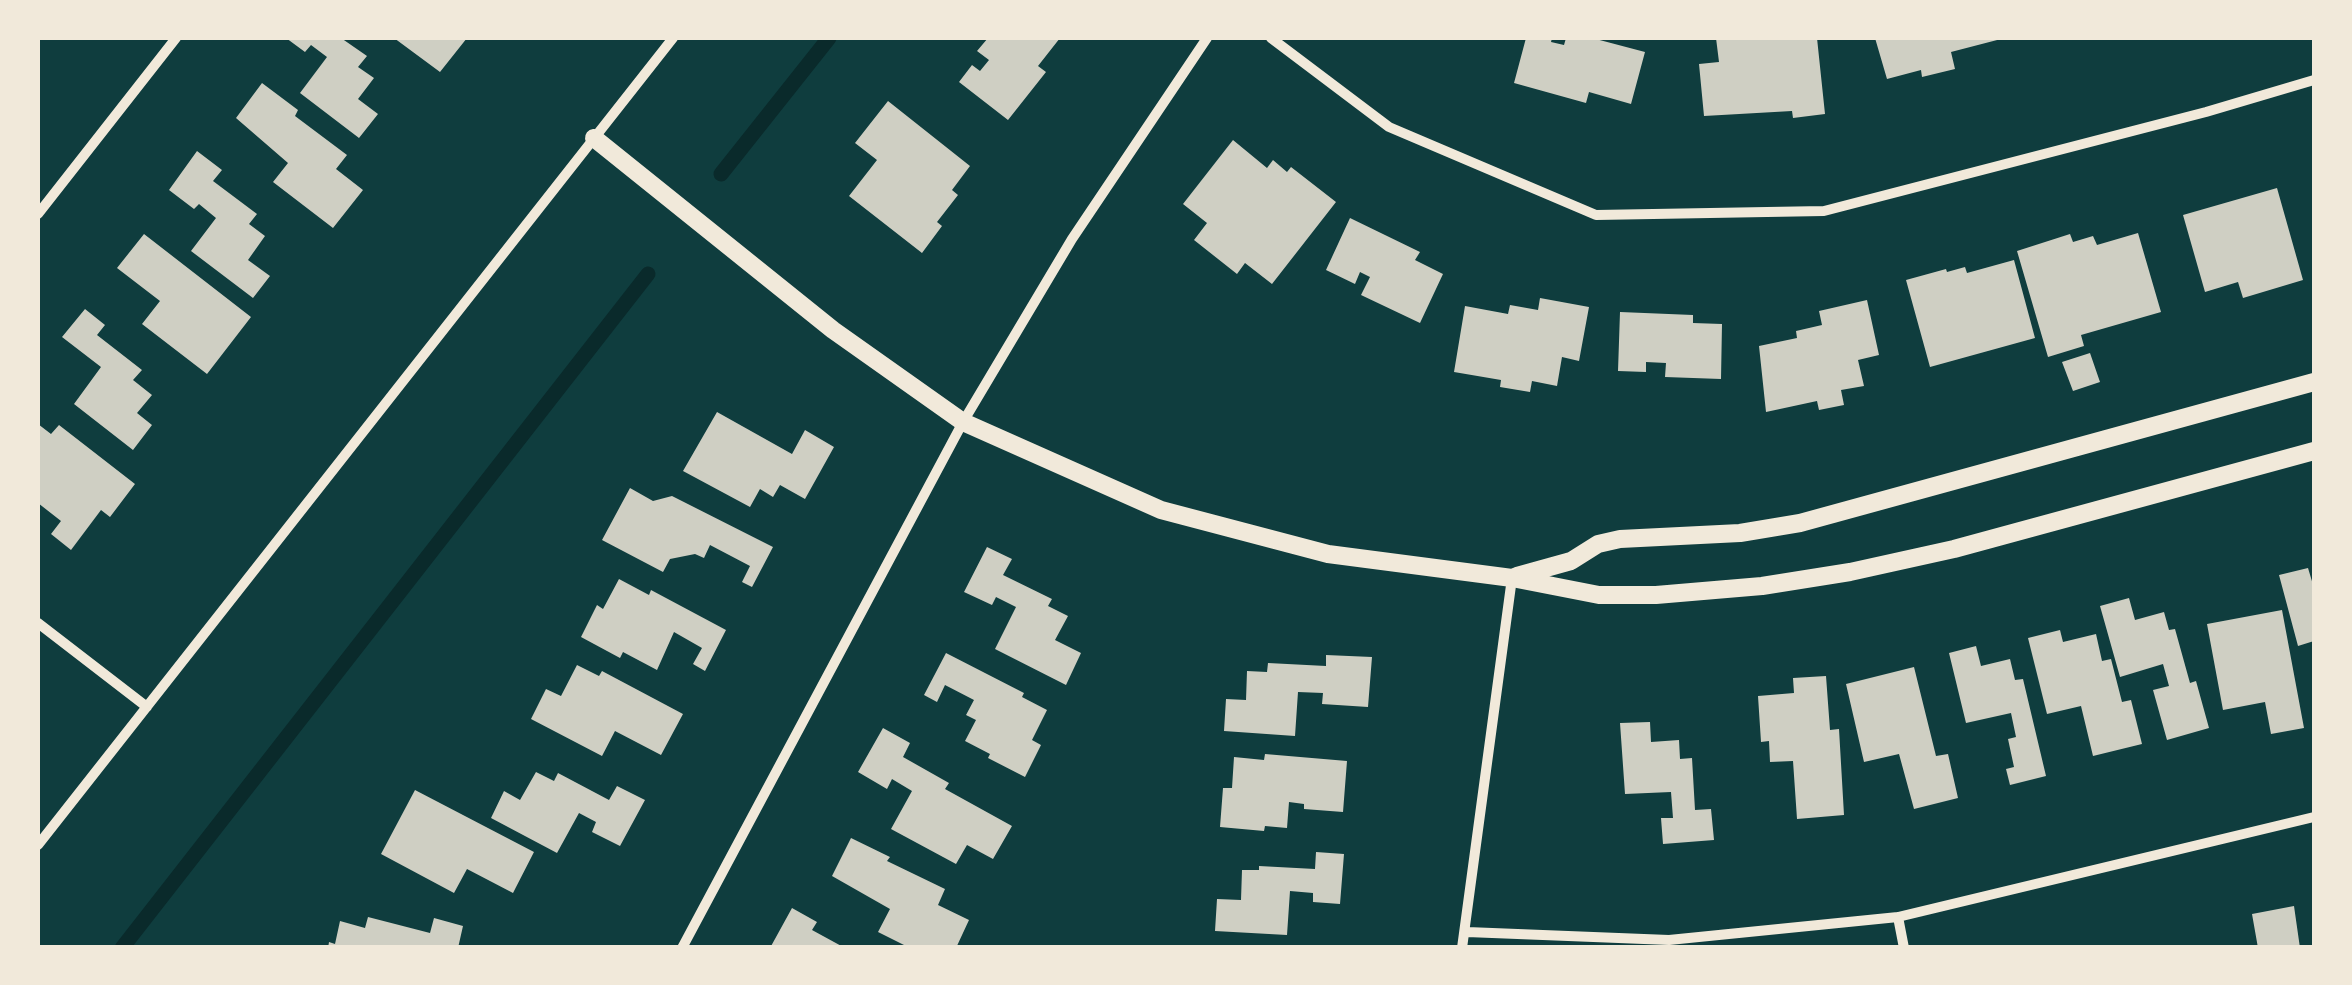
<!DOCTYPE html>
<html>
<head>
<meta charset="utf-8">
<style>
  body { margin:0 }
  #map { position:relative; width:2352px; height:985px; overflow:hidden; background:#0f3d3e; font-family:Signika,sans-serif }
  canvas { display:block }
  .frame { position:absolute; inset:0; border:40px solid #f1e9da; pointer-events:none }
</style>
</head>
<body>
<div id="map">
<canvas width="2352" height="985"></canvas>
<div class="frame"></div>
</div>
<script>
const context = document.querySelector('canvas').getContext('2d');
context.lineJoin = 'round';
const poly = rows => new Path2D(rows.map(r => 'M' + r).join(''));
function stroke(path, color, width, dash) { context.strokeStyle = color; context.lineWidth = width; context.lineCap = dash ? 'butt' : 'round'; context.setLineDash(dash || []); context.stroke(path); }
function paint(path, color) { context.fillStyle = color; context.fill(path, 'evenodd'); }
const stream = poly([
  [721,174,829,38],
  [122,948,648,274]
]);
const building = poly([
  [286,38,341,38,367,56,358,67,374,78,358,99,378,114,359,138,300,93,327,57,311,45,305,52],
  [394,38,467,38,440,72],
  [988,38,1060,38,1038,66,1046,72,1008,120,959,82,972,65,980,71,989,60,977,51],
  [1526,38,1552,38,1551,42,1564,45,1566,38,1592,38,1645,52,1631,104,1589,92,1586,103,1514,83],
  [1716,38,1817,38,1825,114,1793,118,1792,111,1704,116,1699,64,1719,62],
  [1875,38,2000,38,2001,39,1951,52,1955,69,1922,77,1921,70,1887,79],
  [262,83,298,110,295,116,347,155,336,169,363,190,333,228,273,182,288,163,236,118],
  [888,101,970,166,952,190,958,195,937,222,942,226,922,253,849,196,877,160,855,143],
  [1233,140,1267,168,1273,160,1287,172,1291,167,1336,202,1272,284,1245,263,1237,274,1194,240,1207,223,1183,204],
  [197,151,222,170,213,181,257,214,249,224,265,236,248,260,270,276,253,298,191,251,216,218,199,204,194,209,169,190],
  [2277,188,2303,280,2243,298,2238,282,2205,292,2183,215],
  [1350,218,1420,252,1415,260,1443,274,1420,323,1361,295,1370,277,1360,272,1355,284,1326,270],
  [2138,233,2161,312,2081,335,2084,346,2048,357,2017,251,2070,234,2073,242,2093,236,2097,245],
  [144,234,251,317,207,374,142,324,160,301,117,268],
  [2014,260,2035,338,1930,367,1906,280,1946,269,1947,272,1965,267,1967,273],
  [1540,298,1589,307,1579,361,1562,357,1557,386,1532,381,1530,392,1500,387,1501,380,1454,372,1465,306,1508,314,1510,305,1538,310],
  [1867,300,1879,355,1858,360,1864,386,1841,390,1844,405,1819,410,1817,401,1766,412,1759,346,1797,338,1796,331,1822,325,1819,311],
  [85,309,105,325,97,335,142,370,133,380,152,395,137,413,152,425,133,450,74,404,101,367,62,337],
  [1620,312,1693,315,1693,323,1722,324,1721,379,1665,377,1666,363,1646,362,1646,372,1618,371],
  [2090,353,2100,382,2073,391,2062,362],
  [717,412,792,454,805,430,834,447,805,499,780,485,773,497,760,489,750,507,683,471],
  [38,424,51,434,59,425,135,484,110,517,101,510,71,550,51,534,61,521,38,503],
  [630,488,653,501,672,496,773,547,752,587,742,582,750,566,710,545,704,558,695,554,670,559,663,572,602,540],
  [987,547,1012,559,1003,575,1052,599,1048,606,1068,616,1055,640,1081,653,1066,685,995,649,1016,607,996,597,992,605,964,592],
  [2308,568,2314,588,2314,641,2298,646,2279,575],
  [619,579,649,595,651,590,726,630,705,671,693,664,702,648,674,632,657,670,623,652,620,658,581,637,597,605,603,609],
  [2129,598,2135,620,2164,612,2169,630,2175,629,2190,683,2196,681,2209,728,2167,740,2153,690,2169,686,2163,664,2120,677,2100,606],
  [2282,610,2304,728,2271,734,2265,702,2223,710,2207,624],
  [2060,630,2063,642,2096,634,2102,661,2111,659,2122,702,2131,700,2142,744,2093,756,2081,706,2047,714,2028,638],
  [1976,646,1981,666,2010,659,2015,680,2023,679,2046,776,2010,785,2006,769,2014,767,2008,739,2016,737,2011,713,1966,723,1949,653],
  [946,653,1024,693,1022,697,1047,710,1032,740,1041,745,1025,777,988,758,990,754,965,741,976,720,966,715,974,700,945,685,937,702,924,695],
  [1326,655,1372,657,1368,707,1322,704,1323,693,1298,692,1295,736,1224,731,1226,699,1246,700,1247,671,1267,672,1268,663,1326,666],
  [577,665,599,676,602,671,683,714,661,755,615,731,602,756,531,719,546,689,561,696],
  [1914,667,1936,756,1948,754,1958,798,1914,809,1899,754,1864,762,1846,684],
  [1826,676,1830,730,1839,729,1844,815,1797,819,1793,761,1770,762,1769,741,1761,742,1758,696,1794,693,1793,678],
  [1650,722,1651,742,1679,740,1680,759,1692,758,1695,810,1711,809,1714,840,1663,844,1661,818,1673,818,1671,792,1625,794,1620,723],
  [883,728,910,743,903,757,949,783,945,789,1012,826,993,859,967,845,956,864,891,829,912,791,892,779,887,789,858,772],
  [1265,754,1347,761,1343,812,1304,809,1304,804,1289,802,1287,828,1265,826,1264,831,1220,827,1223,788,1232,788,1234,757,1264,760],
  [536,772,554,781,558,773,609,800,617,786,645,800,620,846,592,832,596,822,579,813,557,853,491,818,504,791,520,800],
  [415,790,534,852,513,893,467,869,454,893,381,854],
  [851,838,890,857,887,861,945,889,938,905,969,920,956,948,910,948,878,932,890,909,832,876],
  [1316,852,1344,854,1340,904,1313,902,1313,893,1290,891,1287,935,1215,931,1217,899,1241,900,1242,870,1259,870,1259,866,1315,869],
  [2294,906,2300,948,2258,948,2252,914],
  [792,908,817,922,812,930,845,948,770,948],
  [368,917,430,933,434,918,463,926,458,948,328,948,329,942,335,944,340,921,365,928]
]);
const minor = poly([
  [1271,38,1389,127,1596,215,1824,211,2206,112,2314,80],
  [38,214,176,38],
  [38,623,147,707],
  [38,845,673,38],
  [1898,917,1904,948],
  [1467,932,1669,940,1898,917,2314,817],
  [682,948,963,422,1072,239,1207,38],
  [1462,948,1512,578]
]);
const tertiary = poly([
  [594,138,833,330,963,422,1161,510,1328,554,1512,578,1599,595,1656,595,1762,586,1850,572,1954,549,2314,451],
  [1517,576,1571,561,1598,544,1620,539,1740,533,1800,523,2314,382]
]);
stroke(stream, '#0a2a2b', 15);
paint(building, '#cfcfc3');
stroke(minor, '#f1e9da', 10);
stroke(tertiary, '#f1e9da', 18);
</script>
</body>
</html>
